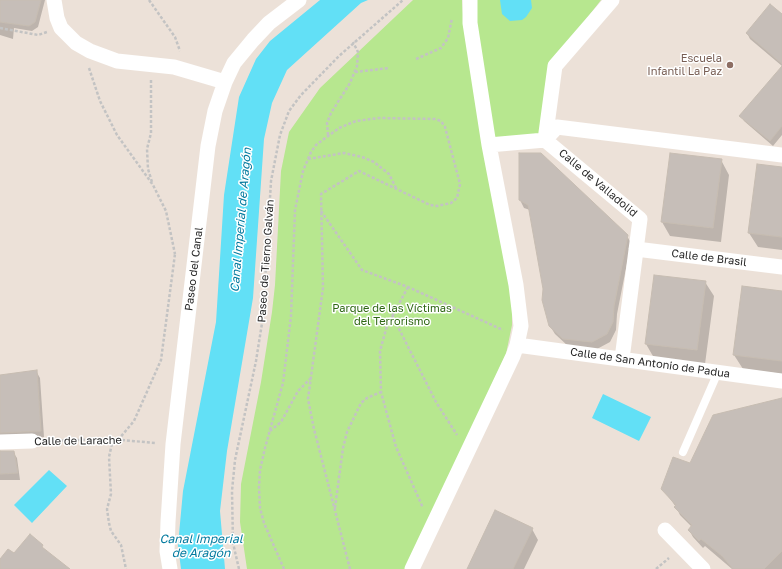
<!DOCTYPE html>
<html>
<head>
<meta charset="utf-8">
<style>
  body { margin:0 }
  canvas { display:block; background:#ece1d8 }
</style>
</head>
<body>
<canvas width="782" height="569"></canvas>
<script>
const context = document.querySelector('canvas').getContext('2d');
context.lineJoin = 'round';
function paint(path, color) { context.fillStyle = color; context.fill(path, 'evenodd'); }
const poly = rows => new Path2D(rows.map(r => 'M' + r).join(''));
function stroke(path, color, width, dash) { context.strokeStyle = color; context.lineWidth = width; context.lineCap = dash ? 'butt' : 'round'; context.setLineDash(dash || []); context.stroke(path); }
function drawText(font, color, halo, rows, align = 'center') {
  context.font = font + ' "Golos Text",sans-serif'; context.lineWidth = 3; context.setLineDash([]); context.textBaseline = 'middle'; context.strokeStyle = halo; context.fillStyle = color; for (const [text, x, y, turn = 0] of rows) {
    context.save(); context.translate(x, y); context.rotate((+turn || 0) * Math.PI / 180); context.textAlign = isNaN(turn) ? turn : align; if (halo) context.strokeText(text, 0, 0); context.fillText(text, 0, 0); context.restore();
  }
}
const green = poly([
  [413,0,462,0,464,30,512,302,512,325,506,354,406,569,247,569,240,522,241,484,261,382,272,312,275,285,281,171,289,132,320,88],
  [470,0,601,0,551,65,541,135,488,138]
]);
const water = poly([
  [320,0,368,0,361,3,287,70,272,103,264,139,253,298,227,451,220,511,225,569,181,569,178,545,183,491,216,322,224,195,239,97,256,59,270,41],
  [500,0,531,0,532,8,526,17,522,20,510,21,502,14],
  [603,394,651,417,639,441,592,418],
  [49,470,67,486,32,523,14,505]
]);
const shadow = poly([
  [0,0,45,0,38,27,32,31,14,28,13,39,0,35],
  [782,15,782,66,750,39,747,33],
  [782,68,782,135,773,146,744,121,741,116],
  [721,160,729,175,721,242,670,236,662,222],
  [782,168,782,250,758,247,749,233],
  [520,200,627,236,631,243,617,314,616,330,610,342,597,349,568,346,555,334,550,326,530,210,524,208],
  [705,282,714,296,705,364,654,358,646,344],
  [782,292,782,374,743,369,734,355],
  [36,371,40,378,44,437,3,439,0,441,0,376],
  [782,399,782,569,732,569,705,546,703,548,693,537,689,530,692,527,680,515,676,507,662,488,690,465],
  [0,451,13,452,17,458,20,480,0,480],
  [532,529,538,540,524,569,468,569]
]);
const building = poly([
  [0,0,41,0,35,22,29,26,0,22,0,0],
  [770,4,782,14,782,64,746,33,770,4],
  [782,66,782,126,770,141,739,116,782,66],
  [519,153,541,153,628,235,614,306,613,322,607,334,592,342,563,339,549,326,542,300,543,289,528,205,519,200,519,153],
  [670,153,722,159,713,228,661,222,670,153],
  [757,164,782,167,782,237,748,233,757,164],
  [654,275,706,281,697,350,645,344,654,275],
  [742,286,782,291,782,361,733,355,742,286],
  [37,370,41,431,0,433,0,375,37,370],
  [782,398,782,551,764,569,733,569,722,556,701,539,699,541,688,530,692,525,674,507,676,505,661,489,673,457,690,463,713,415,782,398],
  [0,451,14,451,18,473,0,474,0,451],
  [495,510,533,528,513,569,467,569,495,510],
  [30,534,43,545,42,547,70,569,0,569,0,559,8,549,14,553,30,534]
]);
const path = poly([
  [149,0,175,37,180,51],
  [0,28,38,35,47,32],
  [416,59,441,48,448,38,452,18],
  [89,68,100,101,117,135,153,185,166,211,175,254],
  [355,72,389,68],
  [151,80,151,133,147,149,148,169,152,182],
  [328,135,327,123,331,113,350,83,357,66,358,52,353,42],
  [308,159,344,153,362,157,374,162,389,174,396,188],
  [321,211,362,270,408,287,503,330],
  [408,287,387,326,380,351,381,392,396,447,423,508],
  [392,315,436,402,457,435],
  [270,431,281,422,298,391,311,378],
  [113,439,109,457,111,494,107,509,109,523,111,531,121,545,126,569],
  [118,440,134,421,161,360,175,254],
  [47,441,109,439,156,443],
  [335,508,343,448,347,432,361,403,367,398,381,392],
  [239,569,233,543,232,491,235,460,256,361,263,317,271,181,280,135,289,111,301,95,339,56,403,0],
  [284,569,264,523,260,508,259,487,260,470,265,448,283,383,291,316,295,210,303,171,311,152,316,145,339,128,356,121,379,118,435,119,441,121,445,127,460,184,457,198,451,203,437,206,430,205,359,171,321,194,323,288,308,399,314,429,350,569],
  [656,569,669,558]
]);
const lane = poly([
  [683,452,718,372]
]);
const street = poly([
  [54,0,57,18,61,28,76,43,90,51,117,61,174,67,225,82],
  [545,140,557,127,782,155],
  [545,140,555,66,612,0],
  [489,145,545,140,640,219,622,359],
  [636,249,782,267],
  [517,345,782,381],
  [0,442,32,441],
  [665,530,703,569],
  [170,569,167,551,168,522,173,444,208,146,215,111,225,82,234,63,253,40,269,23,299,0],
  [412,569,513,356,517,345,521,326,516,285,489,145,470,23,470,0]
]);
const markers = [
  [730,65,4,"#8d6e63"]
];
const educationNames = [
  ["Escuela",722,59],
  ["Infantil La Paz",722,72]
];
const streetNames = [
  ["Calle de Valladolid",598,183,40],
  ["Calle de Brasil",709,258,7],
  ["Paseo de Tierno Galván",266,261,-86],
  ["Paseo del Canal",194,269,-83],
  ["Calle de San Antonio de Padua",650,363,8],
  ["Calle de Larache",78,441,-1]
];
const parkNames = [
  ["Parque de las Víctimas",392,309],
  ["del Terrorismo",392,322]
];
const waterNames = [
  ["Canal Imperial de Aragón",241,220,-85],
  ["Canal Imperial",201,539],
  ["de Aragón",201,553]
];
paint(green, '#b7e78f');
paint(water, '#62e0f6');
paint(shadow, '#0003');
paint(building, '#c6beb8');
stroke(building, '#c7bdb2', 1);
stroke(path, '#c3c3c3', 2.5, [3, 2]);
stroke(lane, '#fff', 8);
stroke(street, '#fff', 15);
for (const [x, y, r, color] of markers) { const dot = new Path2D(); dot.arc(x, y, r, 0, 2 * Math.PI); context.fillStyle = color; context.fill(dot); stroke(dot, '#fff', 1.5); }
drawText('11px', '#785e54', '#fff', educationNames, 'right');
drawText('11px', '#282828', '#fff', streetNames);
drawText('11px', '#2f6814', '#fff', parkNames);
drawText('italic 12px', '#047b9f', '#fff', waterNames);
</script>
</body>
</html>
